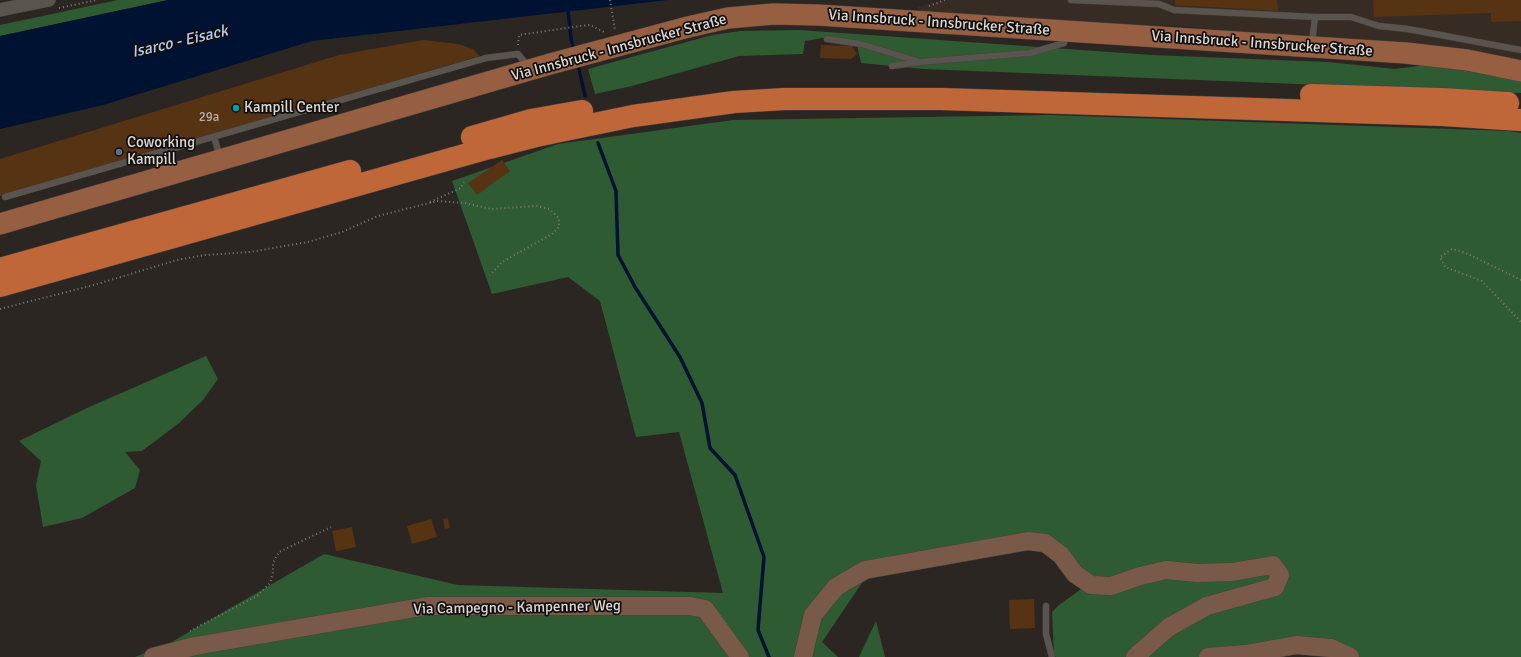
<!DOCTYPE html>
<html>
<head>
<meta charset="utf-8">
<style>
  body { margin:0 }
  canvas { display:block; background:#2b2621 }
</style>
</head>
<body>
<canvas width="1521" height="657"></canvas>
<script>
const context = document.querySelector('canvas').getContext('2d');
context.lineJoin = 'round';
function paint(path, color) { context.fillStyle = color; context.fill(path, 'evenodd'); }
const poly = rows => new Path2D(rows.map(r => 'M' + r).join(''));
function stroke(path, color, width, dash) { context.strokeStyle = color; context.lineWidth = width; context.lineCap = dash ? 'butt' : 'round'; context.setLineDash(dash || []); context.stroke(path); }
function drawText(font, color, halo, rows, align = 'center') {
  context.font = font + ' Signika,sans-serif'; context.lineWidth = 3.5; context.setLineDash([]); context.textBaseline = 'middle'; context.strokeStyle = halo; context.fillStyle = color; for (const [text, x, y, turn = 0] of rows) {
    context.save(); context.translate(x, y); context.rotate((+turn || 0) * Math.PI / 180); context.textAlign = isNaN(turn) ? turn : align; if (halo) context.strokeText(text, 0, 0); context.fillText(text, 0, 0); context.restore();
  }
}
const built = poly([
  [942,0,1521,0,1521,65,1234,34,1213,29,1172,25,1114,27,917,13,918,7]
]);
const green = poly([
  [118,0,168,0,0,36,0,25],
  [799,30,1152,55,1328,62,1395,69,1427,65,1521,79,1521,93,924,69,861,63,856,40,823,38,805,41,803,54,739,56,632,86,595,94,588,69,712,35,741,31],
  [1049,115,1509,131,1521,133,1521,657,1331,657,1322,651,1273,657,1056,657,1054,655,1052,612,1059,605,1084,587,1053,556,1033,547,868,574,822,642,838,657,135,657,170,643,324,554,458,585,723,593,679,432,636,437,600,301,568,277,492,294,452,181,558,144,733,120],
  [206,356,218,379,203,400,179,423,142,451,125,452,140,470,135,488,82,518,43,527,36,485,41,461,19,441,87,408],
  [876,621,885,657,859,657]
]);
const water = poly([
  [168,0,668,0,312,41,103,105,0,129,0,36]
]);
const stream = poly([
  [567,0,571,39,574,50],
  [578,64,585,96],
  [598,143,616,191,618,255,635,287,680,357,702,403,710,448,735,475,764,557,758,630,769,657]
]);
const building = poly([
  [1175,0,1277,0,1278,11,1175,5],
  [1373,0,1521,0,1521,21,1491,22,1491,13,1374,17],
  [423,40,458,44,473,49,480,56,0,196,0,159,339,55],
  [821,45,852,46,857,54,851,59,820,58],
  [502,160,510,171,477,195,468,183],
  [448,518,450,528,445,529,443,519],
  [431,519,437,537,412,544,407,526],
  [352,527,356,547,336,551,332,531],
  [1034,599,1035,628,1010,629,1009,600]
]);
const path = poly([
  [610,0,615,30],
  [929,6,945,0],
  [59,8,97,0],
  [518,45,519,35,580,26,590,25,606,33],
  [430,202,461,188,464,182],
  [1521,280,1466,253,1452,249,1440,257,1445,267,1482,281,1521,322],
  [0,309,94,285,177,260,205,255,250,252,308,242,342,232,378,216,437,201,465,203,491,209,537,206,549,209,556,215,559,219,559,227,552,234,502,262,490,275],
  [190,631,257,596,270,583,273,572,273,563,279,552,331,527]
]);
const lane = poly([
  [1071,0,1159,4,1174,10,1315,17,1312,43],
  [1315,17,1351,17,1379,26,1408,29,1521,50],
  [827,39,861,44,917,61],
  [892,66,919,62,1030,53,1064,43,1065,34],
  [214,137,220,157],
  [5,197,486,58,518,54,528,66],
  [1046,606,1046,634,1052,657]
]);
const street = poly([
  [0,10,49,0]
]);
const secondary = poly([
  [153,657,195,646,427,606,690,606,705,609,740,657],
  [803,657,813,615,836,587,865,570,1028,541,1045,543,1061,555,1075,574,1091,585,1111,586,1140,576,1166,570,1197,573,1232,572,1273,565,1280,575,1275,587,1207,606,1169,627,1135,657],
  [1208,657,1246,654,1296,645,1331,648,1350,657]
]);
const primary = poly([
  [0,224,550,64,688,27,728,18,773,14,818,15,1406,53,1467,60,1521,71]
]);
const highway = poly([
  [1311,95,1441,99,1508,103],
  [472,137,531,120,582,111],
  [0,269,350,171],
  [0,286,489,148,536,136,633,116,734,102,785,99,941,99,1443,115,1521,120]
]);
const markers = [
  [236,108,4,"#0f9aa8"],
  [119,152,4,"#5c6f8a"]
];
const numberNames = [
  ["29a",209,118]
];
const streetNames = [
  ["Via Innsbruck - Innsbrucker Straße",939,23,4],
  ["Via Innsbruck - Innsbrucker Straße",1262,44,4],
  ["Via Innsbruck - Innsbrucker Straße",619,48,-15],
  ["Via Campegno - Kampenner Weg",517,608,-1]
];
const poiNames = [
  ["Kampill Center",244,108],
  ["Coworking",127,143],
  ["Kampill",127,160]
];
const waterNames = [
  ["Isarco - Eisack",180,42,-13]
];
paint(built, '#372c24');
paint(green, '#2e5b32');
paint(water, '#001231');
stroke(stream, '#001231', 3.5);
paint(building, '#563312');
stroke(lane, '#47433f', 7);
stroke(street, '#47433f', 14);
stroke(secondary, '#47433f', 19);
stroke(primary, '#47433f', 22);
stroke(highway, '#47433f', 23);
stroke(path, '#7f7b77', 2, [1, 3]);
stroke(lane, '#5a544f', 6);
stroke(street, '#5a544f', 13);
stroke(secondary, '#795a48', 18);
stroke(primary, '#975f42', 21);
stroke(highway, '#c06739', 22);
for (const [x, y, r, color] of markers) { const dot = new Path2D(); dot.arc(x, y, r, 0, 2 * Math.PI); context.fillStyle = color; context.fill(dot); stroke(dot, '#120f0d', 1.5); }
drawText('13px', '#b9aea4', null, numberNames);
drawText('15px', '#dad7d4', '#120f0d', streetNames);
drawText('15px', '#dad7d4', '#120f0d', poiNames, 'left');
drawText('italic 16px', '#b4cef2', '#120f0d', waterNames);
</script>
</body>
</html>
